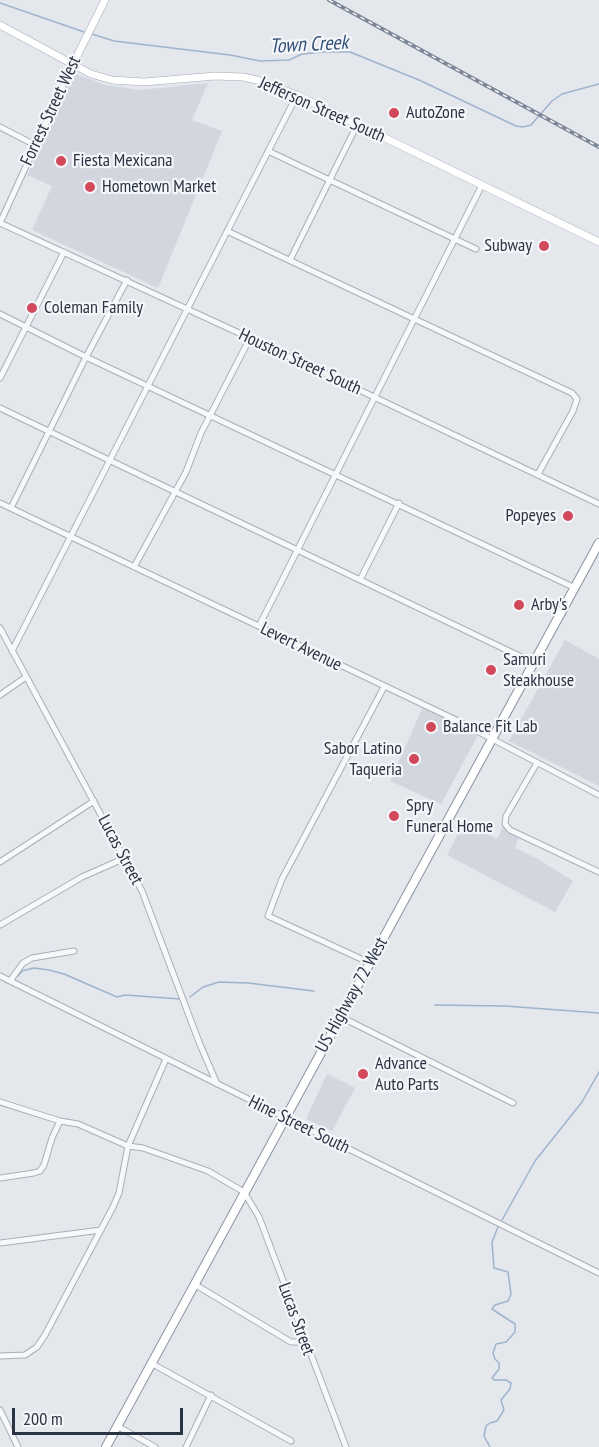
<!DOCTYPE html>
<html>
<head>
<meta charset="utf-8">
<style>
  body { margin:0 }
  #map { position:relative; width:599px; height:1447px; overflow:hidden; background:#e4e7ec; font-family:"PT Sans Narrow",sans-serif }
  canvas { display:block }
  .scale { position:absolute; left:12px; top:1408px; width:171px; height:27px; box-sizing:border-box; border:3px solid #2b3445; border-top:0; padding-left:8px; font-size:18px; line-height:21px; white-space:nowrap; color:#2b3445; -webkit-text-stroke:4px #f4f6f9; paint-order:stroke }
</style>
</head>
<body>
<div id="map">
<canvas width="599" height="1447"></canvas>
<div class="scale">200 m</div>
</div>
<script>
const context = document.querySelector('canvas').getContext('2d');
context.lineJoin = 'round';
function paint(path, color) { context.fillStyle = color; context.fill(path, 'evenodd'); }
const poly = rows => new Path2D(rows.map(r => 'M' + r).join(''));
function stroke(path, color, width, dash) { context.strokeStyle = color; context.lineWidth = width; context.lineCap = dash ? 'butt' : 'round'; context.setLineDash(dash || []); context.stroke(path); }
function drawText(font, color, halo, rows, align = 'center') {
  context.font = font + ' "PT Sans Narrow",sans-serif'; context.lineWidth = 4.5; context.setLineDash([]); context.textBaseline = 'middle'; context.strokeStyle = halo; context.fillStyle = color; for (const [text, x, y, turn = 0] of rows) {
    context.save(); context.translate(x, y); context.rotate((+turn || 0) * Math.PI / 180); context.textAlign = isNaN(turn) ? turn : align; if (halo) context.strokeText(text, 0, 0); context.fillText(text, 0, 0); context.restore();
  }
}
const built = poly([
  [76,74,106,85,140,90,208,83,192,120,222,131,158,288,32,230,52,186,27,175,73,75],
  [565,640,599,659,599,786,509,741],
  [423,707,478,735,441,804,390,781],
  [464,822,497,839,503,827,520,835,515,848,536,858,573,881,555,912,447,855],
  [327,1074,355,1088,332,1131,306,1119]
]);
const stream = poly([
  [0,3,87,33],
  [92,34,114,41,230,55,260,61,289,60,302,54,323,52,350,52,419,80,516,126,523,127,531,125,552,101,562,94,599,84],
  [18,976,22,971,34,968,49,970,64,974,117,997,125,995,180,999],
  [190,997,203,987,219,982,248,983,314,991],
  [435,1005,505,1006,599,1013],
  [502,1220,535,1161,582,1102,599,1072],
  [490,1447,484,1436,486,1426,490,1423,497,1421,504,1410,501,1400,510,1389,511,1383,506,1380,494,1380,492,1378,499,1369,499,1363,495,1359,493,1353,496,1344,506,1342,515,1332,515,1324,492,1309,495,1305,508,1301,511,1294,508,1272,494,1268,492,1242,498,1227]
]);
const minor = poly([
  [0,127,35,145],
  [268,151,476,249],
  [0,223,250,338,599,504],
  [0,223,73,64],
  [227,231,572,393,577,399,573,411,538,474],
  [290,260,357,125],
  [0,314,86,357,575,588],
  [0,378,64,252],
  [0,408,534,663],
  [0,503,456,720,599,795],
  [11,508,86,357,127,280],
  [134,567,186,472,201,433,250,338],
  [360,580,399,503],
  [259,626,482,185],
  [0,628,142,891,199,1042,217,1084],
  [12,651,297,95],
  [0,695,26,677],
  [537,763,506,816,505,824,510,830,599,872],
  [0,862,94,801],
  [0,925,82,877,125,858],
  [370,963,268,916,282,879,384,687],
  [0,976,599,1273],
  [10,981,23,963,32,958,74,951],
  [341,1017,513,1103],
  [0,1102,60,1121,78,1124,128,1146,143,1148,208,1171,244,1192,259,1217,346,1447],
  [0,1178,34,1173,40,1171,44,1165,52,1138,60,1121],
  [0,1243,101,1230],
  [194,1284,291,1342,305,1342],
  [0,1356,25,1355,37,1347,45,1335,113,1207,119,1193,128,1146,166,1059],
  [151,1363,291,1441],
  [0,1410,18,1447],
  [117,1426,155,1447],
  [186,1447,211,1395]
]);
const major = poly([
  [0,25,91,74,112,80,144,82,215,76,243,77,257,80,297,95,599,242],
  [73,64,105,0]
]);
const highway = poly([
  [106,1447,599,543]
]);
const rail = poly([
  [329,0,599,147]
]);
const markers = [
  [394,113,6,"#d1495b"],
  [61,161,6,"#d1495b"],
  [90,187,6,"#d1495b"],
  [544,246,6,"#d1495b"],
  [32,308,6,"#d1495b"],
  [568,516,6,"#d1495b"],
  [519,605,6,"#d1495b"],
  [491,670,6,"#d1495b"],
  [431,727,6,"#d1495b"],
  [414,759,6,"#d1495b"],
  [394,816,6,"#d1495b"],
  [363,1074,6,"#d1495b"]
];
const streetNames = [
  ["Jefferson Street South",322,110,24],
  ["Forrest Street West",51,111,-65],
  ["Houston Street South",300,362,25],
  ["Levert Avenue",301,647,26],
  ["Lucas Street",120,850,62],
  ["US Highway 72 West",352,995,-61],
  ["Hine Street South",299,1125,26],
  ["Lucas Street",296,1319,70]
];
const poiNames = [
  ["AutoZone",406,113],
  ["Fiesta Mexicana",73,161],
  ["Hometown Market",102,187],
  ["Subway",532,246,"right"],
  ["Coleman Family",44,308],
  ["Popeyes",556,516,"right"],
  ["Arby's",531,605],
  ["Samuri",503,660],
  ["Steakhouse",503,681],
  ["Balance Fit Lab",443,727],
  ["Sabor Latino",402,749,"right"],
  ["Taqueria",402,770,"right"],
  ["Spry",406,806],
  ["Funeral Home",406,827],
  ["Advance",375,1064],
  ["Auto Parts",375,1085]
];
const waterNames = [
  ["Town Creek",309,45,-3]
];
paint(built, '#d2d6de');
stroke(stream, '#9fb4cc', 1.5);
stroke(minor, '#a9aeb7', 7);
stroke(major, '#a3abb8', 8);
stroke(highway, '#8b94a3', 10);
stroke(minor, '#f7f8fa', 5);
stroke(major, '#fff', 7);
stroke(highway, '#fff', 8);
stroke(rail, '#7d8696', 4);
stroke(rail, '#f4f6f9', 1.5, [4.5]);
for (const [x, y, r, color] of markers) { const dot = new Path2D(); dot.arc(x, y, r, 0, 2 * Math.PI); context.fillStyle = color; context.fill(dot); stroke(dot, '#f4f6f9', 2); }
drawText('18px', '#2b3445', '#f4f6f9', streetNames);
drawText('18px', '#2b3445', '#f4f6f9', poiNames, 'left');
drawText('italic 20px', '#34527a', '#f4f6f9', waterNames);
</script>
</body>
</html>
